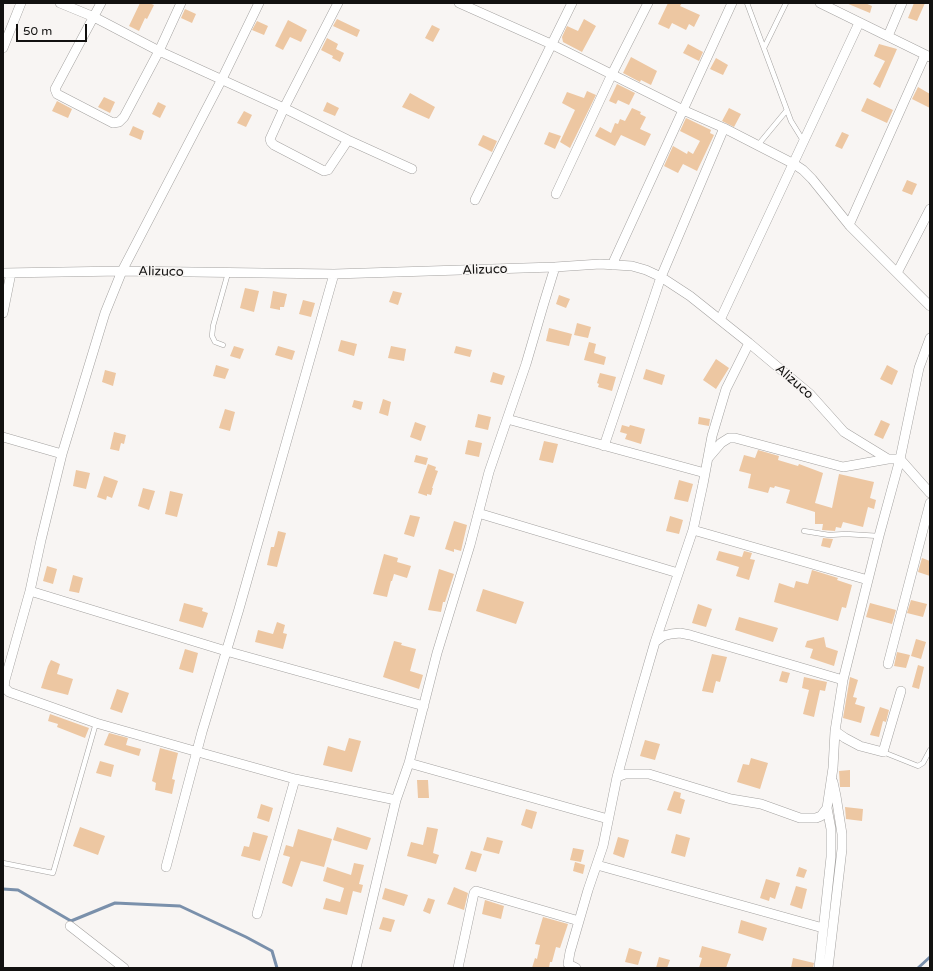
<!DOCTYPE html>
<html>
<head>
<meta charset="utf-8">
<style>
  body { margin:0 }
  #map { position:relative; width:933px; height:971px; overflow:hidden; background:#f8f5f3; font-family:"Varela Round",sans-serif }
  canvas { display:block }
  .frame { position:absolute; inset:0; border:4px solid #121110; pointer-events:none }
  .scale { position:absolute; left:16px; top:24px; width:71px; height:18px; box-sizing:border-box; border:2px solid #121110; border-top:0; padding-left:5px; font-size:12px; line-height:14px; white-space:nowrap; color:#121110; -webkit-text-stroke:3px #f8f5f3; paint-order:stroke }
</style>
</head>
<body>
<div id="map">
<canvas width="933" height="971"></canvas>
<div class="frame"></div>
<div class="scale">50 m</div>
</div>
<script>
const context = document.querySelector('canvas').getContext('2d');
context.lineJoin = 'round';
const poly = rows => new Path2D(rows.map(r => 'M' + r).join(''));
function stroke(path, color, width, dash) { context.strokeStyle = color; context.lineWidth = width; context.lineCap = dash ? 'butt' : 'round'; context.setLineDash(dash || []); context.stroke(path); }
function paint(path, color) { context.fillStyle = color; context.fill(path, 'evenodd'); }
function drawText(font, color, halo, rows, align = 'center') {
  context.font = font + ' "Varela Round",sans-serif'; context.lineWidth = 3; context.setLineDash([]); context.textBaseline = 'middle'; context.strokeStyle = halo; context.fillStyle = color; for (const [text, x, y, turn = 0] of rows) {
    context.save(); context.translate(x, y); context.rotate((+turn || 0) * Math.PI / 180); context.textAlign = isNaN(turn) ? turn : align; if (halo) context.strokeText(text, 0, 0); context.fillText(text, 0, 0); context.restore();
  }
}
const stream = poly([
  [3,889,18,890,71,921,115,903,180,906,246,937,272,951,277,968],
  [918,968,930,957]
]);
const building = poly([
  [140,3,149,3,154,5,147,19,145,18,139,31,129,26],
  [668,3,682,3,680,6,700,15,694,27,689,24,686,30,672,23,669,29,658,24],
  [846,3,865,3,872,6,870,13],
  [914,3,925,3,917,21,908,18],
  [185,9,196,14,192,23,181,18],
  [337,19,360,30,357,37,333,26],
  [584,19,596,26,582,52,563,42,562,37,567,26,578,31],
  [288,20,307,30,301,42,290,37,283,50,275,46],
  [257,21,268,26,264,35,252,30],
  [432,25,440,29,433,42,425,38],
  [327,38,338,44,336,49,344,53,340,62,332,58,333,56,321,50],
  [688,44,703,52,699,61,683,53],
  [879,44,897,49,880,88,873,84,885,61,874,56],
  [631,57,657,71,651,85,641,80,640,82,623,73],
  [716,58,728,65,723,75,710,69],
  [617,84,635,93,629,105,618,100,616,104,609,101],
  [918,87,930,94,930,108,912,99],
  [587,91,596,95,570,148,560,142,575,110,562,103,567,92,584,98],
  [410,93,435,107,429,119,402,107],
  [104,97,115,102,110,113,98,107],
  [867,98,893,110,887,123,861,111],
  [57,101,72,109,68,118,52,111],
  [158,102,166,106,160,118,152,114],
  [327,102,339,108,335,116,323,111],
  [632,108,641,112,640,114,646,117,640,129,651,134,645,146,621,135,615,146,595,136,600,127,611,133,615,123,618,124,620,119,625,121],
  [729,108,741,114,734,127,722,121],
  [244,111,252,115,246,127,237,123],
  [686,118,711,130,710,133,714,135,697,171,683,164,678,173,664,166,673,146,687,154,688,151,693,154,700,141,680,131],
  [133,126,144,131,141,140,129,135],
  [549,132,561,136,555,149,544,144],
  [842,132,849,135,842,149,835,146],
  [483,135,497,141,492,152,478,145],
  [907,180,917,184,912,195,902,191],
  [245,288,259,291,254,312,240,308],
  [273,291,287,294,284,307,280,307,280,310,270,308],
  [393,291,402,293,398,305,389,302],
  [559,295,570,299,566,308,556,304],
  [303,300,315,303,311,317,299,314],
  [577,323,591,327,588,338,574,335],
  [549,328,572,334,569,346,546,341],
  [341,340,357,344,354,356,338,351],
  [589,342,596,344,594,353,606,357,604,365,584,360],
  [234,346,244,349,240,359,230,356],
  [278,346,295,351,292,360,275,355],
  [391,346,406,349,404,361,388,358],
  [456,346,472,350,470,357,454,353],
  [716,359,729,368,716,389,703,380],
  [216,365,229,369,225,379,213,376],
  [887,365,898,371,892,385,880,379],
  [646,369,665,375,662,385,643,379],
  [105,370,116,373,113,386,102,382],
  [493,372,505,376,502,385,490,382],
  [600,373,616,377,612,391,598,387,599,384,597,383],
  [383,399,391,402,388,416,379,413],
  [354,400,363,402,361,410,352,407],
  [225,409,235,412,230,431,219,428],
  [478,414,491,417,488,430,475,427],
  [699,417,710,419,709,426,698,424],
  [881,420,890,424,883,439,874,435],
  [415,422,426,426,421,441,410,437],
  [622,425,629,427,630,425,645,429,641,444,625,439,627,434,620,432],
  [114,432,126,435,124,444,121,443,119,451,110,449],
  [468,440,482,443,479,457,465,454],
  [544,441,558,444,553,463,539,460],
  [758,450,779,456,778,460,798,466,799,464,823,473,815,503,832,508,839,474,874,482,870,498,876,500,874,509,868,507,863,527,843,522,841,528,836,527,835,531,822,530,823,524,815,524,815,512,786,503,790,490,775,486,774,488,770,487,768,493,748,488,751,474,739,471,744,455,755,458],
  [416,455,428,458,426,465,414,462],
  [428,464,436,467,435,470,438,471,432,488,433,488,431,495,427,494,427,496,418,493],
  [76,470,90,473,86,489,73,486],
  [104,476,118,481,112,498,107,496,106,500,97,497],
  [679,480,693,484,688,502,674,499],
  [143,488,155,491,149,510,138,506],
  [170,491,183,494,177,517,165,514],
  [410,515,420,517,414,537,404,534],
  [670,516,683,520,679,534,666,531],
  [454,521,467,525,461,551,454,549,454,552,445,549],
  [278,531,286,533,277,567,267,565,271,547,274,547],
  [823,538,833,539,830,548,821,546],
  [719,551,742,557,744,551,752,553,750,559,755,560,749,580,736,576,739,567,716,560],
  [384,554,398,558,397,562,411,566,407,578,394,574,392,581,391,581,387,597,373,594],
  [922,558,930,561,930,576,918,572],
  [47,566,57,569,53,584,43,581],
  [439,569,454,574,445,602,443,602,441,612,428,610],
  [812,570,838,578,837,580,852,585,846,608,842,607,838,621,774,602,779,583,794,588,796,581,808,584],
  [73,575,83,578,79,593,69,591],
  [483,589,524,602,516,624,476,611],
  [911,600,927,604,923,617,907,613],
  [184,603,203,608,202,611,208,613,203,628,179,621],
  [870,603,896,610,892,624,866,617],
  [698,604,712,609,706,627,692,623],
  [739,617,778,628,773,642,735,630],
  [277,622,285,625,283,633,287,634,283,649,255,642,258,630,273,634],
  [824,637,826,647,838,651,834,666,810,658,813,649,805,647,807,641],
  [916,639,926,642,921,659,911,656],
  [394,641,402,643,401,645,416,649,410,671,423,675,419,689,383,677],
  [185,649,198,653,193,673,179,669],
  [897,652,910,655,906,668,894,666],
  [712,654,727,657,720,682,716,681,713,693,702,691],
  [51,660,60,664,57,674,73,679,68,695,41,688,48,666],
  [918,665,924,667,919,689,912,687],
  [782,671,790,673,787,683,779,681],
  [804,677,827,682,825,691,820,690,814,717,803,714,809,690,802,688],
  [850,677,858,680,853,697,857,698,855,704,865,707,861,723,843,718],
  [117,689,129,693,122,713,110,709],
  [880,707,889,710,886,722,883,721,879,737,870,735],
  [50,714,89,728,85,738,57,727,58,724,48,721],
  [109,733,128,738,126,745,141,749,139,756,104,745],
  [349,738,361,741,352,772,323,765,328,746,345,751],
  [645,740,660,744,655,760,640,756],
  [160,748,178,753,172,779,175,780,172,794,155,790,156,783,152,781],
  [751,758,768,763,760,789,737,782,743,764,749,765],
  [100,761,114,765,111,777,96,773],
  [850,770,850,787,840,787,839,771],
  [417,780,428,780,429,798,418,798],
  [674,791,681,793,680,798,685,800,681,814,667,810],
  [261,804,273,808,269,822,257,818],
  [845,807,863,809,862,821,846,819],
  [526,809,537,812,532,829,521,825],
  [80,827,105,836,98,855,73,846],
  [337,827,371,838,367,850,333,840],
  [427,827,438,829,433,853,439,855,436,864,407,856,411,842,423,845],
  [298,829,332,839,324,867,301,861,292,887,282,883,290,857,283,855,286,845,293,847],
  [253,832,268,836,260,861,241,856,244,846,249,847],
  [676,834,690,838,685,857,671,853],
  [487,837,503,841,499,854,483,850],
  [618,837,629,840,624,858,613,854],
  [573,848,584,850,581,862,570,860],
  [471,851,482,854,476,872,465,869],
  [575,862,585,865,583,874,573,871],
  [354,863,364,865,359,884,363,885,361,893,353,891,347,915,323,909,326,898,340,902,344,888,323,881,327,867,351,875],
  [799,867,807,870,804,878,796,876],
  [766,879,780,883,775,899,770,897,769,901,760,898],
  [796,886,807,889,802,909,790,905],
  [454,887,468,893,464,910,447,904],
  [385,888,408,895,404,906,382,899],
  [428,898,435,900,430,914,423,911],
  [485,900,504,906,501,919,482,914],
  [383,917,395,920,391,932,379,929],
  [543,917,568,924,560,948,556,947,552,962,550,962,549,968,532,968,535,958,537,959,540,945,535,944],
  [741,920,767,928,763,941,738,933],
  [702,946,731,954,726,968,699,968,702,958,699,957],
  [629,948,642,952,638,965,625,962],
  [659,957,670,960,667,968,656,968],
  [793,958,814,963,813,968,791,968]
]);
const service = poly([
  [747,3,791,121,804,142],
  [764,48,786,3],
  [758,145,787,110],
  [223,345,215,342,212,336,213,326,228,273],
  [804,531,829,535,846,534,879,536],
  [883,752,918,766,923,763,930,750],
  [3,863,53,873,96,723]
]);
const minor = poly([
  [60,3,94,17,159,51,284,108,348,140,412,169],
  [101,3,55,89,57,94,113,123,119,122,124,117,159,51,181,3],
  [259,3,222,79,122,271,105,313,62,454,41,540,30,591,5,680,4,687,9,692,96,723,198,752,295,779,396,800],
  [338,3,284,108,270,139,271,142,274,145,324,171,328,170,348,140],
  [459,3,551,44,683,110,724,128,794,164,803,170,812,179,850,226,930,306],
  [820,3,930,57],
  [888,36,902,3],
  [3,48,21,3],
  [556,194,612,74,648,3],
  [475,200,572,3],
  [849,225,925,55],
  [612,265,732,3],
  [3,273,122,271,334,274,555,267,600,264,632,266,646,270,661,277,690,296,749,343,810,394,844,432,888,459,900,459,930,493],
  [897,273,930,209],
  [3,313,11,273],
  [720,320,859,23],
  [507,419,705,473],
  [3,437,62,454],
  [604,446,661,277,724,128],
  [709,457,721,443,729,438,735,438,843,467,888,459],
  [478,513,678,573],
  [693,530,868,580],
  [30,591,226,651,424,706],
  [655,642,663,636,671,634,680,633,690,635,843,680],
  [888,664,930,503],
  [835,731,845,738,860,746,883,752,901,691],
  [409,763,608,819],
  [617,777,625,774,649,774,731,799,761,804,800,818,816,818,821,816,827,808],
  [597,865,823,928],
  [166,867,202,732,239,609,334,274],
  [257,914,295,779],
  [70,926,124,968],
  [356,968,396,800,409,763,437,653,470,545,489,472,526,364,543,306,555,267],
  [458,968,474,893,476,891,579,921],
  [576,968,568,964,570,952,588,890,603,846,617,777,637,704,655,642,693,530,703,484,712,436,726,389,749,343],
  [819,968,831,857,831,829,827,808,833,768,835,731,843,680,879,536,900,459,919,368,930,338],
  [828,968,842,849,842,834,836,796,833,782]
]);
const streetNames = [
  ["Alizuco",485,270,-2],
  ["Alizuco",161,272,1],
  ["Alizuco",794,382,41]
];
stroke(stream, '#7a90ab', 3);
paint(building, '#edc7a2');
stroke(service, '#a4a2a0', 5.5);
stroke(minor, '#a4a2a0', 10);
stroke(service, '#fff', 4.5);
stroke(minor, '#fff', 9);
drawText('13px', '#121110', '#f8f5f3', streetNames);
</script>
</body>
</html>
